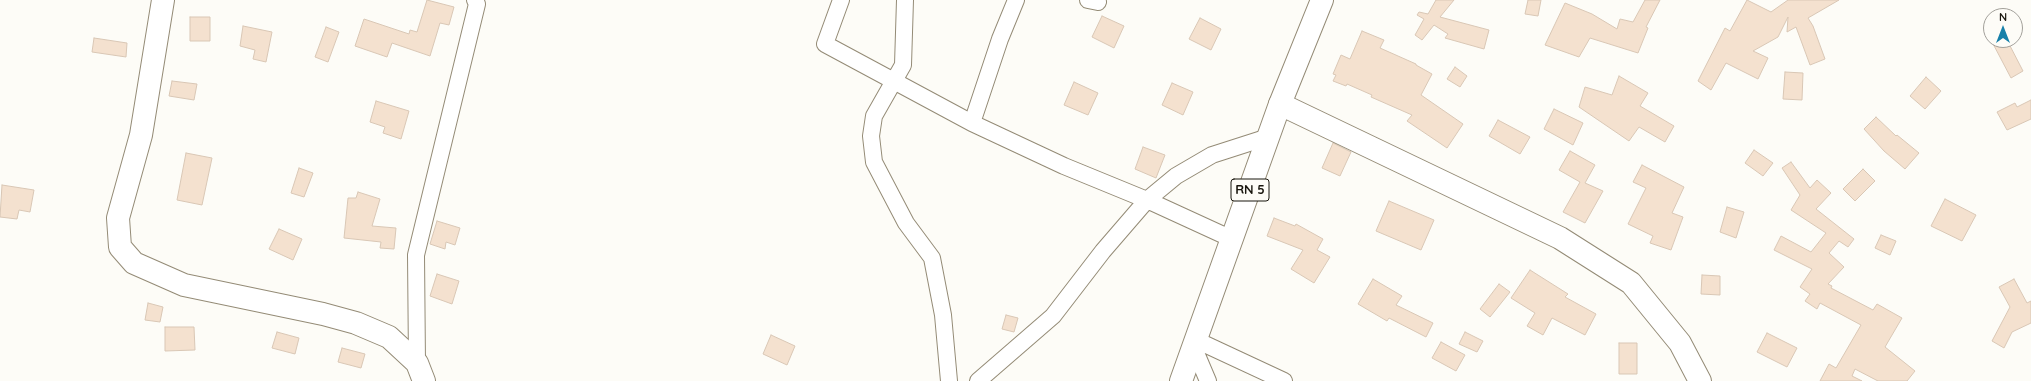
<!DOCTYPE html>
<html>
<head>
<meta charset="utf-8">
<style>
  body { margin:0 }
  #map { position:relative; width:2031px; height:381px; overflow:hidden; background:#fdfcf7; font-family:Quicksand,sans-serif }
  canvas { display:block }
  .north { position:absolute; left:1983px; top:8px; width:40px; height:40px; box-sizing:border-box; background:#fdfcf7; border:1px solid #a2a09a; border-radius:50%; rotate:0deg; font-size:11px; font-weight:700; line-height:16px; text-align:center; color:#19160e }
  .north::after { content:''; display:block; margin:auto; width:14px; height:18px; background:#1780a9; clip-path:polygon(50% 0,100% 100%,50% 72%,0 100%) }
</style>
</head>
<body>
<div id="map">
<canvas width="2031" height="381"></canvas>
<div class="north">N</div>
</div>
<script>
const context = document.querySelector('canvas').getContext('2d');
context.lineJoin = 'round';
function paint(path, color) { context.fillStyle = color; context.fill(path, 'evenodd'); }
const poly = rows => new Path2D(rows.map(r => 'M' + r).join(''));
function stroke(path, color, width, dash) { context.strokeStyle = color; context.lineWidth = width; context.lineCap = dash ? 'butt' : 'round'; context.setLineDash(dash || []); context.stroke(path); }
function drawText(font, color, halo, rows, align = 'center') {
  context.font = font + ' Quicksand,sans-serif'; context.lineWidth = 4; context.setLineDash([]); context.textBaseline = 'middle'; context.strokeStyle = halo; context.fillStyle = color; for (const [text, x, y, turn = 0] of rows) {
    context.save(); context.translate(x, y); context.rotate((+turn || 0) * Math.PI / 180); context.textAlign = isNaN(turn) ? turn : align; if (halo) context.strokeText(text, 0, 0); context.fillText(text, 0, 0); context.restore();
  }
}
const building = poly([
  [427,0,454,7,449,25,440,23,430,56,392,43,387,57,355,46,364,19,409,34,410,30,417,32,427,0],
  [1436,0,1454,0,1440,17,1489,30,1484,49,1445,38,1448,34,1434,25,1422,40,1415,35,1424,19,1417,15,1419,12,1428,14,1436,0],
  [1528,0,1541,0,1538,16,1525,14,1528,0],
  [1645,0,1660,0,1646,27,1648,28,1638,53,1590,38,1579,57,1545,45,1565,3,1592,14,1617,29,1620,19,1633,22,1645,0],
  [1747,0,1771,12,1788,0,1839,0,1808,18,1813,26,1825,59,1810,65,1796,27,1787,32,1788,17,1778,37,1753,51,1768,58,1758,79,1726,63,1711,90,1698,81,1725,28,1730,31,1747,0],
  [1102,16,1124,26,1114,48,1092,37,1102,16],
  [190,17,210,17,210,41,190,41,190,17],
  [1200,18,1221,29,1211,50,1189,39,1200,18],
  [243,26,272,32,266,62,253,59,255,50,240,46,243,26],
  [326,27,339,32,328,62,315,57,326,27],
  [1362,31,1384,40,1380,48,1416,64,1416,65,1432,74,1421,95,1463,124,1447,148,1407,121,1412,115,1371,97,1372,95,1347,84,1346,86,1333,81,1336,75,1333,74,1341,55,1350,59,1362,31],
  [94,38,127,43,126,57,92,52,94,38],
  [1991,40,2007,40,2023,71,2011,78,1991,40],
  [1455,67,1467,76,1460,87,1447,79,1455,67],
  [1785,72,1803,73,1802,100,1783,99,1785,72],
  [1619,76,1648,93,1640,106,1674,126,1665,142,1639,127,1629,141,1579,107,1585,87,1612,95,1619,76],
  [1926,77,1941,91,1925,109,1910,96,1926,77],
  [172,81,197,84,194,100,169,96,172,81],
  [1074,82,1098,93,1088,115,1064,105,1074,82],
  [1172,83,1193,92,1183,115,1162,105,1172,83],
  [2031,100,2031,119,2007,130,1997,112,2015,103,2017,107,2031,100],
  [376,101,409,111,401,139,383,133,385,127,370,122,376,101],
  [1554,109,1583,123,1573,145,1544,129,1554,109],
  [1876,117,1896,136,1897,135,1919,153,1905,169,1884,151,1864,129,1876,117],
  [1498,120,1530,137,1520,154,1489,136,1498,120],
  [1333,143,1351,152,1340,176,1322,168,1333,143],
  [1143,147,1165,155,1156,178,1135,169,1143,147],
  [1754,150,1773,163,1763,176,1745,163,1754,150],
  [1570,151,1595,165,1585,183,1603,191,1585,223,1563,212,1580,182,1559,170,1570,151],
  [186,153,212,158,202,205,177,200,186,153],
  [1791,162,1810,188,1817,180,1831,193,1816,209,1854,239,1848,247,1839,241,1829,253,1844,267,1828,284,1832,286,1831,288,1873,310,1877,304,1902,318,1885,347,1915,371,1907,381,1878,381,1855,369,1852,376,1862,381,1820,381,1829,364,1836,368,1861,325,1820,303,1817,309,1805,301,1810,294,1800,287,1812,269,1774,250,1781,236,1811,252,1826,233,1791,210,1800,195,1782,168,1791,162],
  [1642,165,1684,187,1672,213,1683,217,1671,250,1650,243,1653,236,1628,224,1646,188,1633,182,1642,165],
  [299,168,313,173,304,197,291,193,299,168],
  [1863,169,1875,181,1855,201,1843,189,1863,169],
  [2,185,34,190,30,212,19,210,17,219,0,217,2,185],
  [358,192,380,199,372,226,396,228,394,249,380,248,381,242,344,238,348,198,356,198,358,192],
  [1945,199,1976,215,1962,241,1931,226,1945,199],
  [1389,201,1434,220,1421,250,1376,231,1389,201],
  [1727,207,1744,212,1736,238,1720,232,1727,207],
  [1274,218,1295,226,1296,224,1323,239,1317,250,1330,257,1314,283,1291,269,1303,250,1267,236,1274,218],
  [437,221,460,228,455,245,446,242,445,249,430,244,437,221],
  [279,229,302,239,293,260,269,249,279,229],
  [1881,235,1896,241,1890,255,1875,248,1881,235],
  [1530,270,1568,294,1565,297,1596,314,1585,335,1552,318,1543,335,1527,326,1535,313,1511,298,1530,270],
  [437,274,459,281,452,304,430,296,437,274],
  [1702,275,1720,276,1720,295,1701,294,1702,275],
  [1373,279,1402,296,1396,305,1433,323,1426,337,1389,318,1387,321,1358,304,1373,279],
  [2014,279,2027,303,2031,301,2031,323,2012,332,2004,348,1992,341,2010,307,1999,287,2014,279],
  [1499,284,1510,292,1490,317,1480,309,1499,284],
  [148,303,163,307,160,322,145,320,148,303],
  [1006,315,1018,318,1014,332,1002,329,1006,315],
  [165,327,194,327,195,350,165,351,165,327],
  [277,332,299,338,295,354,272,348,277,332],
  [1465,332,1483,341,1477,352,1459,344,1465,332],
  [1767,333,1797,348,1787,367,1757,352,1767,333],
  [771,335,795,346,787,365,763,354,771,335],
  [1441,342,1465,355,1456,371,1432,358,1441,342],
  [1619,343,1637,343,1637,374,1619,374,1619,343],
  [342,348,365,354,361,368,338,362,342,348]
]);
const street = poly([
  [841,0,825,44,972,123,1064,166,1147,200,1232,239],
  [905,0,903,65,874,116,871,136,874,162,885,183,906,223,932,258,943,315,949,381],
  [1088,0,1098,2],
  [972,123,1000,39,1016,0],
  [1196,340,1284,381],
  [1194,348,1208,381],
  [417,363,416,255,477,4,475,0],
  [978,381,1053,316,1103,251,1147,200,1176,176,1212,155,1268,137]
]);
const secondary = poly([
  [163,0,141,135,118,218,120,247,134,263,184,285,323,314,356,323,389,337,417,363,424,381],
  [1280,104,1560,238,1631,283,1680,343,1700,381]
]);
const primary = poly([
  [1181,381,1280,104,1322,0]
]);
const shields = [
  [1250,190,38]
];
const shieldNames = [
  ["RN 5",1250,190]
];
paint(building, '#f4e1cf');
stroke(building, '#d9c7b5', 1);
stroke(street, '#948b76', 18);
stroke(secondary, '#948b76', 24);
stroke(primary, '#948b76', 24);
stroke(street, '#fff', 16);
stroke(secondary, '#fff', 22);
stroke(primary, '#fff', 22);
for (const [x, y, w] of shields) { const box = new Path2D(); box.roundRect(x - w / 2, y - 11, w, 22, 3); context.fillStyle = '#fdfcf7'; context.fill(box); stroke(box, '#19160e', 1); }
drawText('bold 13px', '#19160e', null, shieldNames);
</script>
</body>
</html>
